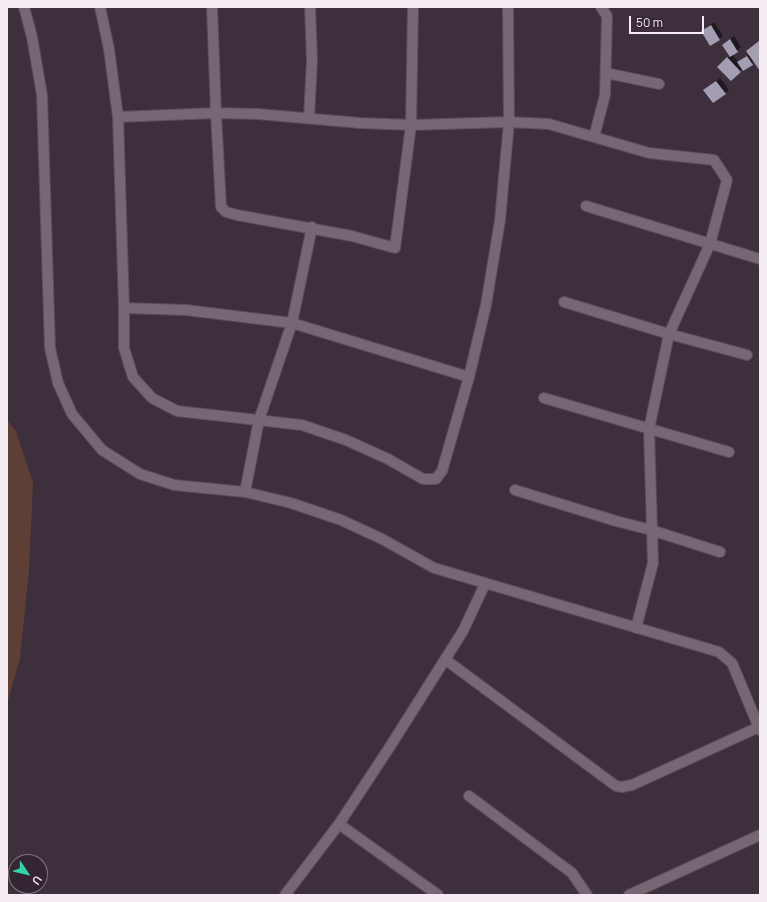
<!DOCTYPE html>
<html>
<head>
<meta charset="utf-8">
<style>
  body { margin:0 }
  #map { position:relative; width:767px; height:902px; overflow:hidden; background:#3e2f3c; font-family:Manrope,sans-serif }
  canvas { display:block }
  .frame { position:absolute; inset:0; border:8px solid #f4ebf3; pointer-events:none }
  .north { position:absolute; left:8px; top:854px; width:40px; height:40px; box-sizing:border-box; background:#332531; border:1px solid #80747f; border-radius:50%; rotate:125deg; font-size:11px; font-weight:700; line-height:16px; text-align:center; color:#f4ebf3 }
  .north::after { content:''; display:block; margin:auto; width:14px; height:18px; background:#31d4a9; clip-path:polygon(50% 0,100% 100%,50% 72%,0 100%) }
  .scale { position:absolute; left:629px; top:16px; width:75px; height:18px; box-sizing:border-box; border:2px solid #f4ebf3; border-top:0; padding-left:5px; font-size:12px; line-height:14px; white-space:nowrap; color:#f4ebf3; -webkit-text-stroke:3px #332531; paint-order:stroke }
</style>
</head>
<body>
<div id="map">
<canvas width="767" height="902"></canvas>
<div class="frame"></div>
<div class="north">U</div>
<div class="scale">50 m</div>
</div>
<script>
const context = document.querySelector('canvas').getContext('2d');
context.lineJoin = 'round';
function paint(path, color) { context.fillStyle = color; context.fill(path, 'evenodd'); }
const poly = rows => new Path2D(rows.map(r => 'M' + r).join(''));
function stroke(path, color, width, dash) { context.strokeStyle = color; context.lineWidth = width; context.lineCap = dash ? 'butt' : 'round'; context.setLineDash(dash || []); context.stroke(path); }
const green = poly([
  [7,420,16,431,33,483,29,570,20,658,7,704]
]);
const shadow = poly([
  [714,22,723,36,719,39,702,31],
  [734,36,741,47,732,55,739,62,749,54,747,51,760,41,760,68,755,61,742,69,731,80,719,67,731,55,723,45],
  [720,78,729,90,725,93,705,90]
]);
const building = poly([
  [711,25,720,40,710,46,701,31],
  [730,39,738,52,730,57,722,45],
  [759,41,760,43,760,71,746,51],
  [747,56,753,65,743,71,737,62],
  [727,57,741,72,731,81,717,67],
  [716,81,726,94,713,103,703,90]
]);
const street = poly([
  [24,7,32,37,42,95,50,348,58,383,72,414,102,450,140,474,174,485,245,492,291,503,341,520,382,539,434,568,719,652,732,663,760,730],
  [100,7,109,49,118,117,124,308,124,348,133,377,152,398,177,411,302,425,346,440,388,459,423,479,436,479,442,471,469,377,486,305,500,220,509,122,508,7],
  [212,7,216,113,221,207,226,212,237,215,352,236,395,248,411,125,413,7],
  [606,73,659,84],
  [118,117,216,113,258,114,360,123,411,125,509,122,549,124,649,153,714,160,727,180,710,244,669,334,649,429,653,563,636,628],
  [309,118,312,60,310,7],
  [594,137,605,95,607,16,601,7],
  [586,206,760,259],
  [564,302,669,334,747,355],
  [124,308,186,310,292,323,469,377],
  [544,398,729,452],
  [515,490,616,521,651,530,720,552],
  [245,492,259,420,292,323,312,227],
  [446,660,616,786,622,787,632,785,759,727],
  [469,796,572,873,587,895],
  [339,824,438,895],
  [285,895,339,824,391,745,463,631,485,584],
  [629,895,760,835]
]);
paint(green, '#5d3f36');
paint(shadow, '#0007');
paint(building, '#a49eb2');
stroke(street, '#5a4e58', 12);
stroke(street, '#776674', 10);
</script>
</body>
</html>
